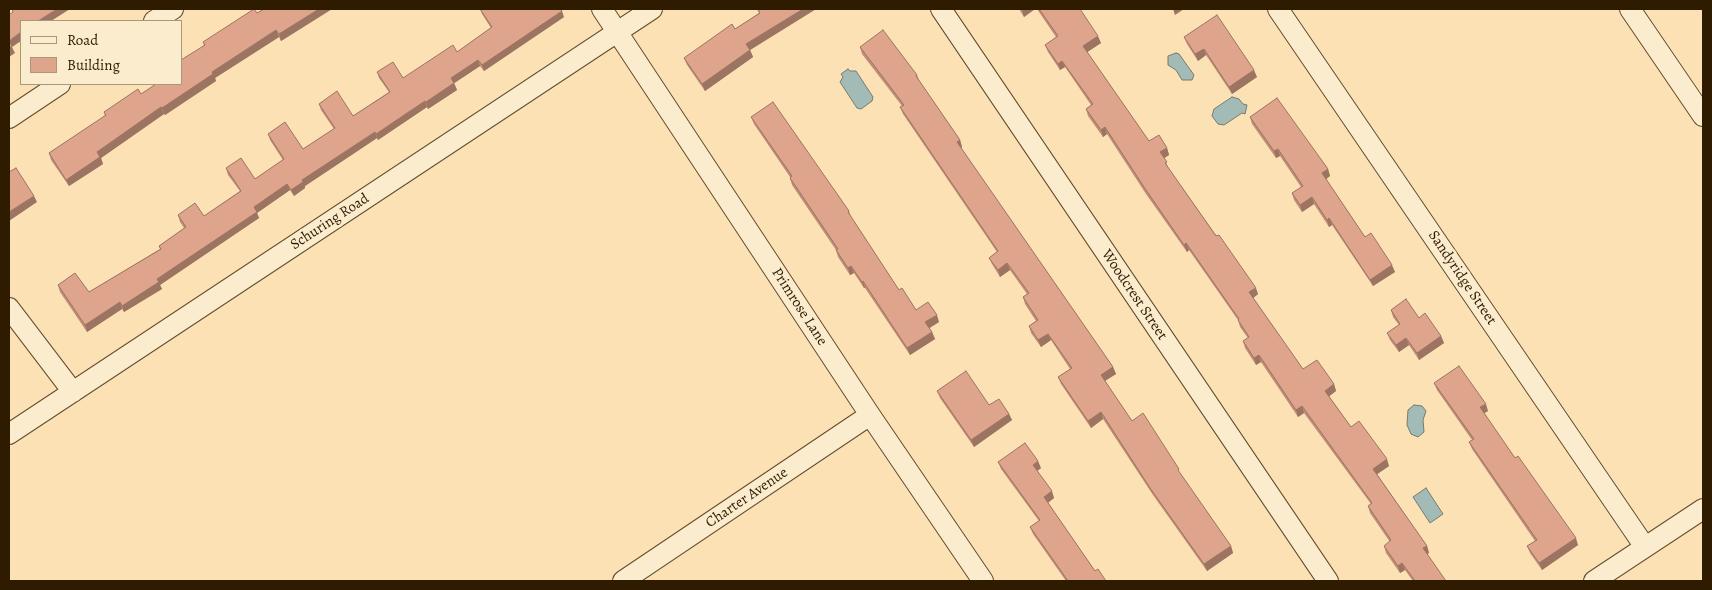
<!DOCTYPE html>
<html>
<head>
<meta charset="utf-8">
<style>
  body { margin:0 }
  #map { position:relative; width:1712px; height:590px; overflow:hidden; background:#fbe1b4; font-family:Alegreya,serif }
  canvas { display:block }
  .frame { position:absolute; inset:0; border:10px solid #2e1b00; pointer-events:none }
  .legend { position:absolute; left:20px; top:20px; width:162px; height:65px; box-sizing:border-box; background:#fcecce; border:1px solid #aa987c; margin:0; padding:6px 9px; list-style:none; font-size:15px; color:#2e1b00 }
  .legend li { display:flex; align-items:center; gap:10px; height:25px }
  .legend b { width:25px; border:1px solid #aa987c }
</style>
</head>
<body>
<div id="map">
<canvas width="1712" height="590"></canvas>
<div class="frame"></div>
<ul class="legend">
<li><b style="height:6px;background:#fcecce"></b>Road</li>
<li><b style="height:14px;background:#dfa58c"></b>Building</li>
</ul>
</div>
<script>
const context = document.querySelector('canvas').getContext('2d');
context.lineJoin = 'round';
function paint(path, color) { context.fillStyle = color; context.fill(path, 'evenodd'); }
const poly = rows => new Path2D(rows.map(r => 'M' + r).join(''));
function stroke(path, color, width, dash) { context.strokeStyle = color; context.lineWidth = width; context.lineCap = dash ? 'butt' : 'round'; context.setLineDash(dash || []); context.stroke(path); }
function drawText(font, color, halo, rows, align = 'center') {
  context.font = font + ' Alegreya,serif'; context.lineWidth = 5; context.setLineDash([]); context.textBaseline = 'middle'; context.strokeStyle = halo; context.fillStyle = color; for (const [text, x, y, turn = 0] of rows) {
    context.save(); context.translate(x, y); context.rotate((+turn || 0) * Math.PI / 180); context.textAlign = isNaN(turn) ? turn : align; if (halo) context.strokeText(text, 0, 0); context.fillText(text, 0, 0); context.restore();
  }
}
const water = poly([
  [1176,53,1179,54,1194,75,1192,80,1182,80,1176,70,1168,65,1168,56,1176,53],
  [848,69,850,71,856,71,873,97,872,101,861,109,857,108,840,82,843,77,841,74,848,69],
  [1232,97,1239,99,1243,104,1247,105,1245,114,1242,113,1224,125,1218,124,1212,116,1214,109,1232,97],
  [1414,405,1422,406,1426,411,1423,420,1424,432,1418,437,1411,434,1407,425,1408,410,1414,405],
  [1426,488,1443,514,1430,523,1413,497,1426,488]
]);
const minor = poly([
  [602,9,870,415,983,581],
  [941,9,1328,581],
  [1278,9,1645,547],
  [1630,9,1703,116],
  [154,21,173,9],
  [9,118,60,84],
  [9,308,73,392],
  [9,434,652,9],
  [623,581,870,415],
  [1594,581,1703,509]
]);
const wall = poly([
  [264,9,332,9,281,41,279,37,215,78,216,81,165,115,164,114,101,158,103,164,69,186,51,160,49,153,105,116,104,112,181,84,204,45,203,42],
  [480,9,564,17,484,71,480,66,454,83,457,90,428,109,427,107,378,140,377,138,305,186,305,188,294,196,290,190,257,213,259,218,160,285,162,289,124,312,122,309,87,332,60,292,58,285,89,292,160,249,159,246,184,228,180,222,178,215,204,216,240,191,228,175,226,168,255,179,283,160,270,140,268,134,303,149,334,129,321,110,319,104,353,116,389,92,379,78,377,72,403,78,457,52,491,28,482,14],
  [757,9,816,9,750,50,753,57,705,91,687,65,684,58,735,29,759,13],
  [1019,9,1035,9,1024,17],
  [1037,9,1080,9,1101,43,1087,52,1149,141,1167,148,1169,155,1164,158,1169,169,1258,294,1253,298,1303,369,1334,384,1336,391,1329,396,1351,427,1389,466,1377,474,1427,546,1429,553,1427,554,1446,581,1413,581,1405,570,1400,573,1386,553,1384,546,1390,542,1370,513,1368,506,1371,504,1304,413,1298,417,1261,362,1256,365,1245,348,1243,341,1248,338,1240,327,1238,320,1189,250,1187,252,1146,194,1107,134,1103,137,1088,116,1086,109,1091,105,1065,67,1060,70,1048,52,1045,45,1056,37],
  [1184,37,1257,77,1232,94,1206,55,1198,61,1187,44],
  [860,47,917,75,920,82,960,140,962,147,961,148,1113,367,1116,374,1105,381,1132,421,1182,476,1231,546,1233,553,1207,571,1153,495,1103,419,1091,428,1061,384,1058,377,1070,369,1051,340,1041,347,1031,333,1029,326,1036,321,1025,304,1023,297,1027,294,1010,270,1000,277,992,264,989,258,997,252,903,114,900,107,902,106,862,54],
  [751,117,849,211,851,217,899,290,916,310,939,322,929,328,932,332,935,339,910,355,865,288,864,288,854,273,850,275,838,257,836,250,792,185,790,178,790,177,754,124],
  [1250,117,1328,169,1330,176,1326,179,1365,237,1395,272,1373,286,1332,225,1329,227,1314,204,1302,212,1294,200,1292,193,1301,187,1280,156,1276,158,1252,124],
  [1391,310,1419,318,1441,336,1444,343,1419,360,1409,345,1399,352,1390,340,1387,333,1399,325,1393,317],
  [1434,383,1488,411,1484,413,1515,458,1578,545,1542,570,1530,553,1527,546,1535,541,1472,449,1469,442,1472,440,1437,390],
  [937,391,989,405,1009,414,1012,420,974,447,940,398],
  [998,462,1041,468,1037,471,1054,498,1048,503,1095,571,1106,581,1066,581,1033,534,1030,527,1039,521,1001,469]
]);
const shadedWall = poly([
  [57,9,70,9,51,21,38,21],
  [319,9,332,9,281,41,279,34],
  [803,9,816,9,750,50,753,57,705,91,702,84,746,44],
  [1023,9,1035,9,1024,17,1022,10],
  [1173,9,1184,9,1175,15],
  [562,11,564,17,484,71,482,65],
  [276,30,279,37,215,78,216,81,165,115,162,108,212,72],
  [21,32,21,41,12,47,15,53,9,57,9,41],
  [1098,36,1101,43,1086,53,1083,46],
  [1204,49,1206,55,1198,61,1195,54],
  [478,60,480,66,453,84,451,78],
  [1062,61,1065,67,1060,70,1058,64],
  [1254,70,1257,77,1232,94,1229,87],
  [454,83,457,90,428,109,426,102],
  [425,101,427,107,378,140,376,134],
  [161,107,164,114,101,158,103,164,69,186,66,180,97,152],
  [1105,127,1107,134,1103,137,1101,130],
  [375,132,377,138,305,186,305,188,294,196,291,190,302,180],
  [960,140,962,147,959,149,957,142],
  [1167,148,1169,155,1163,159,1160,152],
  [1278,149,1280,156,1276,158,1274,151],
  [1328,169,1330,176,1325,180,1322,173],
  [287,184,290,190,257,213,259,218,160,285,162,289,124,312,122,306,254,207],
  [34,196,37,202,9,221,9,212],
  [1312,197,1314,204,1302,212,1300,205],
  [1329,218,1332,225,1329,227,1327,220],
  [1186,243,1189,250,1187,252,1184,245],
  [1007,263,1010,270,1000,277,998,270],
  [1392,265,1395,272,1373,286,1370,280],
  [851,266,854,273,850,275,848,268],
  [863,281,865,288,864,288,862,282],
  [1256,288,1258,294,1252,299,1249,292],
  [120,302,122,309,87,332,85,325],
  [937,315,939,322,928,329,925,322],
  [932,332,935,339,910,355,907,348],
  [1048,334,1051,340,1041,347,1038,340],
  [1441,336,1444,343,1419,360,1417,353],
  [1406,338,1409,345,1399,352,1396,345],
  [1259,355,1261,362,1256,365,1254,358],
  [1113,367,1116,374,1103,382,1101,375],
  [1334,384,1336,391,1327,398,1325,391],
  [1486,404,1488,411,1483,414,1480,407],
  [1302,406,1304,413,1298,417,1296,410],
  [1101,412,1103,419,1091,428,1088,421],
  [1009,414,1012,420,974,447,971,440],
  [1387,459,1389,466,1376,475,1373,469],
  [1038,461,1041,468,1036,472,1033,465],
  [1052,491,1054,498,1046,504,1044,497],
  [1576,538,1578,545,1542,570,1539,563],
  [1231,546,1233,553,1207,571,1204,564],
  [1427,546,1429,553,1426,555,1423,548],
  [1402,563,1405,570,1400,573,1398,566]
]);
const building = poly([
  [12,9,57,9,38,21,21,21,21,32,9,41,9,15,13,12,12,9],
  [254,9,257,13,264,9,319,9,279,34,276,30,212,72,213,74,162,108,161,107,97,152,100,157,66,180,49,153,106,115,104,112,138,89,141,94,156,84,181,84,181,60,205,45,203,42,254,9],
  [480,9,560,9,562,11,482,65,478,60,451,78,454,83,426,102,425,101,376,134,375,132,302,180,303,182,291,190,287,184,254,207,257,212,157,279,159,282,122,306,120,302,85,325,58,285,75,273,89,292,161,249,159,246,186,227,178,215,195,203,204,216,241,191,226,168,241,158,255,179,284,159,268,134,285,122,303,149,335,128,319,104,337,91,353,116,390,92,377,72,393,62,403,78,453,45,457,52,492,27,480,9],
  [758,9,803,9,746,44,750,50,702,84,684,58,732,24,735,29,760,13,758,9],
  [1039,9,1080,9,1098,36,1083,46,1149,141,1159,135,1167,148,1160,152,1167,162,1165,163,1216,236,1219,235,1256,288,1249,292,1303,369,1317,360,1334,384,1325,391,1351,427,1359,421,1387,459,1373,469,1427,546,1423,548,1446,581,1415,581,1402,563,1398,566,1384,546,1391,540,1368,506,1372,503,1302,406,1296,410,1259,355,1254,358,1243,341,1249,337,1238,320,1239,319,1186,243,1184,245,1144,187,1105,127,1101,130,1086,109,1093,104,1062,61,1058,64,1045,45,1058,36,1039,9],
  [1217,15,1254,70,1229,87,1204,49,1195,54,1184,37,1217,15],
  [883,30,917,75,916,76,960,140,957,142,1113,367,1101,375,1132,421,1143,413,1179,469,1178,470,1231,546,1204,564,1150,488,1101,412,1088,421,1058,377,1072,368,1048,334,1038,340,1029,326,1038,320,1023,297,1029,293,1007,263,998,270,989,258,998,251,900,107,904,105,860,47,883,30],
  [9,41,12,46,9,48,9,41],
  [1277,98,1328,169,1322,173,1365,237,1371,233,1392,265,1370,280,1329,218,1327,220,1312,197,1300,205,1292,193,1303,186,1278,149,1274,151,1250,117,1277,98],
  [773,102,849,211,848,212,899,290,902,288,916,310,928,302,937,315,925,322,932,332,907,348,863,281,862,282,851,266,848,268,836,250,838,249,790,178,792,176,751,117,773,102],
  [16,168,34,196,9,212,9,172,16,168],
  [1406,299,1419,318,1425,313,1441,336,1417,353,1406,338,1396,345,1387,333,1400,324,1391,310,1406,299],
  [1459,366,1486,404,1480,407,1515,458,1518,456,1576,538,1539,563,1527,546,1537,540,1469,442,1474,439,1434,383,1459,366],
  [966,371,989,405,999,399,1009,414,971,440,937,391,966,371],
  [1025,443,1038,461,1033,465,1052,491,1044,497,1095,571,1098,569,1106,581,1068,581,1030,527,1040,520,998,462,1025,443]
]);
const streetNames = [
  ["Schuring Road",330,222,-33],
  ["Sandyridge Street",1462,278,56],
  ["Woodcrest Street",1134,295,56],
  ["Primrose Lane",799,307,57],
  ["Charter Avenue",747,498,-34]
];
paint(water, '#a2bbb7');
stroke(water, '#747b6e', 1);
stroke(minor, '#614c2d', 22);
stroke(minor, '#fcecce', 20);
paint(wall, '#c08e78');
paint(shadedWall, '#9c7462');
paint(building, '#dfa58c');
stroke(building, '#9c7462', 1);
drawText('15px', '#2e1b00', '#fcecce', streetNames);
</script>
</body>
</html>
